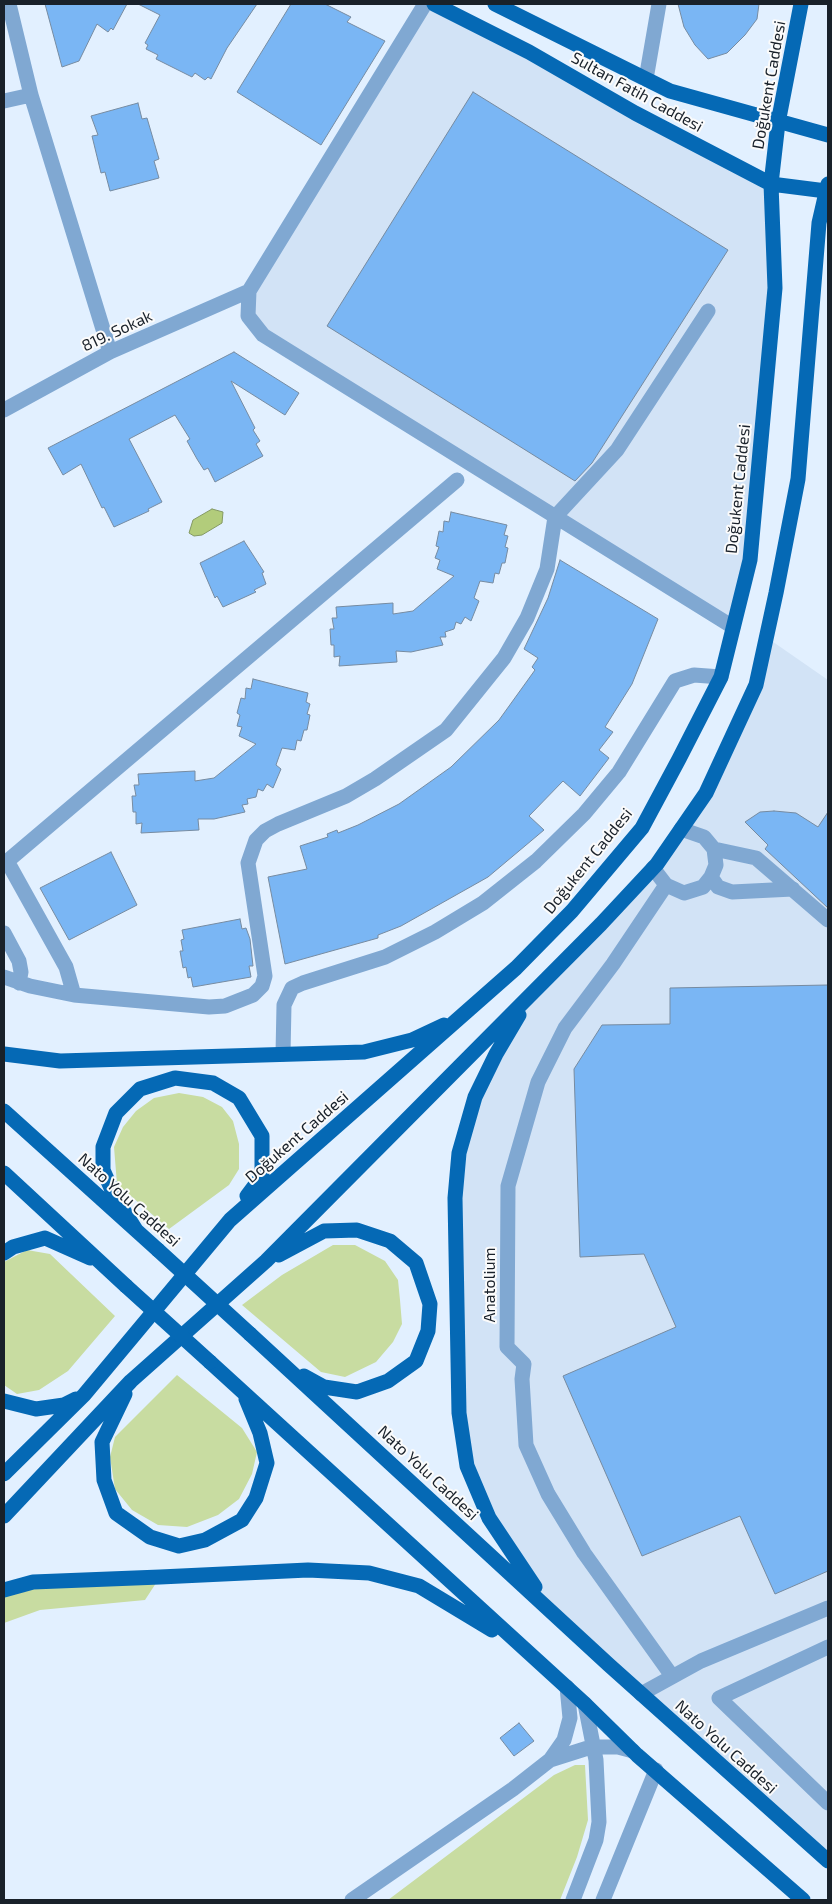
<!DOCTYPE html>
<html>
<head>
<meta charset="utf-8">
<style>
  body { margin:0 }
  #map { position:relative; width:832px; height:1904px; overflow:hidden; background:#e2f0ff; font-family:"Exo 2",sans-serif }
  canvas { display:block }
  .frame { position:absolute; inset:0; border:5px solid #19212a; pointer-events:none }
</style>
</head>
<body>
<div id="map">
<canvas width="832" height="1904"></canvas>
<div class="frame"></div>
</div>
<script>
const context = document.querySelector('canvas').getContext('2d');
context.lineJoin = 'round';
function paint(path, color) { context.fillStyle = color; context.fill(path, 'evenodd'); }
const poly = rows => new Path2D(rows.map(r => 'M' + r).join(''));
function stroke(path, color, width, dash) { context.strokeStyle = color; context.lineWidth = width; context.lineCap = dash ? 'butt' : 'round'; context.setLineDash(dash || []); context.stroke(path); }
function drawText(font, color, halo, rows, align = 'center') {
  context.font = font + ' "Exo 2",sans-serif'; context.lineWidth = 4; context.setLineDash([]); context.textBaseline = 'middle'; context.strokeStyle = halo; context.fillStyle = color; for (const [text, x, y, turn = 0] of rows) {
    context.save(); context.translate(x, y); context.rotate((+turn || 0) * Math.PI / 180); context.textAlign = isNaN(turn) ? turn : align; if (halo) context.strokeText(text, 0, 0); context.fillText(text, 0, 0); context.restore();
  }
}
const built = poly([
  [425,4,771,184,775,288,750,560,733,627,263,335,248,316,249,291],
  [766,637,828,680,828,1861,553,1613,516,1560,467,1466,455,1198,475,1097,530,995,601,924,706,793,756,685]
]);
const green = poly([
  [179,1093,203,1097,222,1107,233,1121,239,1144,239,1169,229,1185,169,1229,117,1184,114,1147,123,1127,136,1111,154,1098],
  [333,1245,355,1245,385,1261,398,1280,400,1300,402,1324,393,1342,376,1362,345,1377,321,1372,242,1305,282,1275],
  [27,1250,50,1254,115,1316,68,1371,39,1390,17,1394,4,1385,4,1262],
  [177,1375,242,1428,257,1452,252,1474,239,1499,218,1515,187,1527,158,1525,132,1510,115,1489,110,1457,115,1437],
  [160,1577,145,1600,40,1610,4,1623,4,1590],
  [575,1765,585,1765,588,1820,577,1857,560,1900,388,1900,554,1775]
]);
const water = poly([
  [212,509,223,512,222,523,202,535,194,536,189,533,193,520,212,509]
]);
const building = poly([
  [45,4,127,4,113,30,111,28,108,32,97,24,79,61,62,67,45,4],
  [138,4,257,4,227,48,211,79,208,77,205,80,195,73,192,77,156,59,158,55,146,49,148,45,145,43,160,15,138,4],
  [291,4,325,4,351,17,347,22,385,41,321,145,237,92,291,4],
  [678,4,759,4,757,19,745,35,727,53,708,59,695,45,684,27,678,4],
  [473,92,728,250,592,463,575,481,327,326,473,92],
  [138,103,142,119,147,118,159,159,154,161,159,178,110,191,105,172,101,173,92,136,98,135,91,116,138,103],
  [234,352,299,393,285,415,231,381,255,428,253,430,260,441,256,444,263,456,215,482,208,468,204,470,197,459,187,441,190,439,175,415,129,439,162,502,148,509,149,511,114,527,104,507,102,508,81,464,63,475,48,448,234,352],
  [451,512,507,525,504,535,508,536,505,547,508,548,505,563,502,563,499,574,495,573,493,583,480,581,474,598,479,601,471,621,465,617,461,624,456,622,454,629,445,632,446,637,440,637,443,645,411,652,396,651,397,662,339,666,340,656,334,657,334,645,331,645,330,629,334,629,332,618,337,618,336,607,393,603,393,614,413,611,454,576,437,569,440,560,435,558,439,547,436,546,439,531,443,532,444,521,449,522,451,512],
  [244,541,264,572,262,573,266,584,254,590,256,592,223,607,217,596,215,598,200,563,244,541],
  [560,560,658,619,632,684,605,727,613,732,599,750,609,758,580,796,563,781,529,816,544,830,488,877,401,926,378,935,378,938,285,964,268,877,307,869,300,846,328,837,327,834,337,830,338,833,358,825,399,804,451,767,499,720,535,670,532,667,538,658,524,649,548,598,560,560],
  [253,679,308,693,306,702,310,704,307,714,310,715,307,730,304,730,301,741,297,740,295,750,282,748,276,765,281,769,273,788,267,784,263,791,258,789,256,797,247,799,248,804,242,805,245,812,214,819,198,819,199,830,141,833,142,823,136,824,136,812,133,812,132,796,136,796,134,785,139,785,138,774,195,771,195,781,214,778,256,744,239,736,242,727,237,726,240,715,237,713,241,698,245,699,246,688,251,689,253,679],
  [774,811,796,813,818,827,828,812,828,908,765,849,768,845,745,822,760,812,774,811],
  [111,852,137,905,69,940,40,888,111,852],
  [240,919,242,929,246,928,250,939,253,966,249,966,251,977,193,987,191,977,188,978,186,967,183,968,180,951,183,951,181,940,184,939,182,930,240,919],
  [828,985,828,1571,775,1594,740,1516,642,1556,563,1376,676,1327,644,1254,580,1257,574,1069,602,1025,670,1024,670,988,828,985],
  [519,1723,534,1741,514,1756,500,1738,519,1723]
]);
const minor = poly([
  [9,4,31,95,110,352],
  [425,4,249,291,248,316,263,335,733,627],
  [646,79,659,4],
  [4,101,31,95],
  [4,410,110,352,249,291],
  [714,849,756,858,828,920],
  [7,861,66,967,74,995],
  [4,864,457,480],
  [653,868,666,885,684,893,703,887,711,877,716,865,714,849,704,837,681,829],
  [711,877,718,887,732,892,793,889],
  [666,885,613,964,565,1028,538,1082,508,1186,507,1347,524,1364,522,1379,526,1445,548,1494,584,1553,672,1676],
  [4,933,19,961,21,972,19,983],
  [4,977,30,986,74,995,209,1007,225,1006,253,995,262,986,265,976,248,863,256,840,265,831,278,824,346,796,375,779,446,730,504,658,527,618,547,569,555,517,617,450,708,311],
  [283,1054,284,1005,292,988,303,983,385,957,435,932,483,903,536,861,584,814,619,772,675,681,694,675,721,677],
  [828,1647,719,1698,828,1803],
  [641,1694,701,1661,828,1608],
  [550,1760,564,1740,570,1718,567,1687],
  [352,1900,513,1789,550,1760,591,1747,618,1747,633,1751],
  [573,1900,596,1840,599,1822,596,1760,585,1704],
  [603,1900,656,1770]
]);
const major = poly([
  [434,4,529,52,635,113,771,184,826,191],
  [495,4,670,91,828,135],
  [519,1015,496,1054,475,1097,459,1153,455,1198,459,1413,467,1466,489,1518,535,1587],
  [4,1054,60,1061,364,1052,412,1040,444,1025],
  [4,1111,158,1250],
  [4,1173,126,1286],
  [136,1230,115,1197,103,1170,103,1147,116,1113,140,1089,175,1078,213,1083,239,1098,262,1136,262,1176,247,1196],
  [4,1253,13,1247,45,1238,90,1258],
  [279,1255,324,1231,357,1230,390,1241,416,1263,430,1304,428,1331,416,1361,388,1381,357,1392,324,1387,304,1376],
  [250,1334,609,1665,828,1861],
  [210,1362,585,1704,637,1755,803,1900],
  [125,1394,102,1442,104,1480,116,1513,150,1537,179,1546,205,1540,242,1520,256,1498,267,1463,260,1433,246,1399],
  [4,1401,36,1409,64,1405,76,1399],
  [4,1474,84,1395,230,1220,516,968,572,911,642,828,679,759,721,677,750,560,775,288,771,184,778,123,801,4],
  [4,1516,131,1381,266,1261,601,924,657,864,706,793,756,685,776,593,798,479,819,223,828,184],
  [4,1590,33,1582,160,1577,308,1570,369,1573,419,1586,492,1630]
]);
const majorBridge = poly([
  [158,1250,250,1334],
  [126,1286,210,1362]
]);
const streetNames = [
  ["Doğukent Caddesi",769,85,-80],
  ["Sultan Fatih Caddesi",637,92,29],
  ["819. Sokak",117,331,-25],
  ["Doğukent Caddesi",738,489,-84],
  ["Doğukent Caddesi",588,861,-51],
  ["Doğukent Caddesi",297,1137,-41],
  ["Nato Yolu Caddesi",129,1200,42],
  ["Anatolium",490,1285,-90],
  ["Nato Yolu Caddesi",428,1473,43],
  ["Nato Yolu Caddesi",726,1747,42]
];
paint(built, '#d2e3f6');
paint(green, '#c8dca1');
paint(water, '#b2cc7b');
stroke(water, '#849963', 1);
paint(building, '#7ab6f4');
stroke(building, '#768ba1', 1);
stroke(minor, '#80a8d2', 15);
stroke(major, '#0569b5', 15);
stroke(majorBridge, '#0569b5', 15);
drawText('16px', '#19212a', '#fbfbfb', streetNames);
</script>
</body>
</html>
